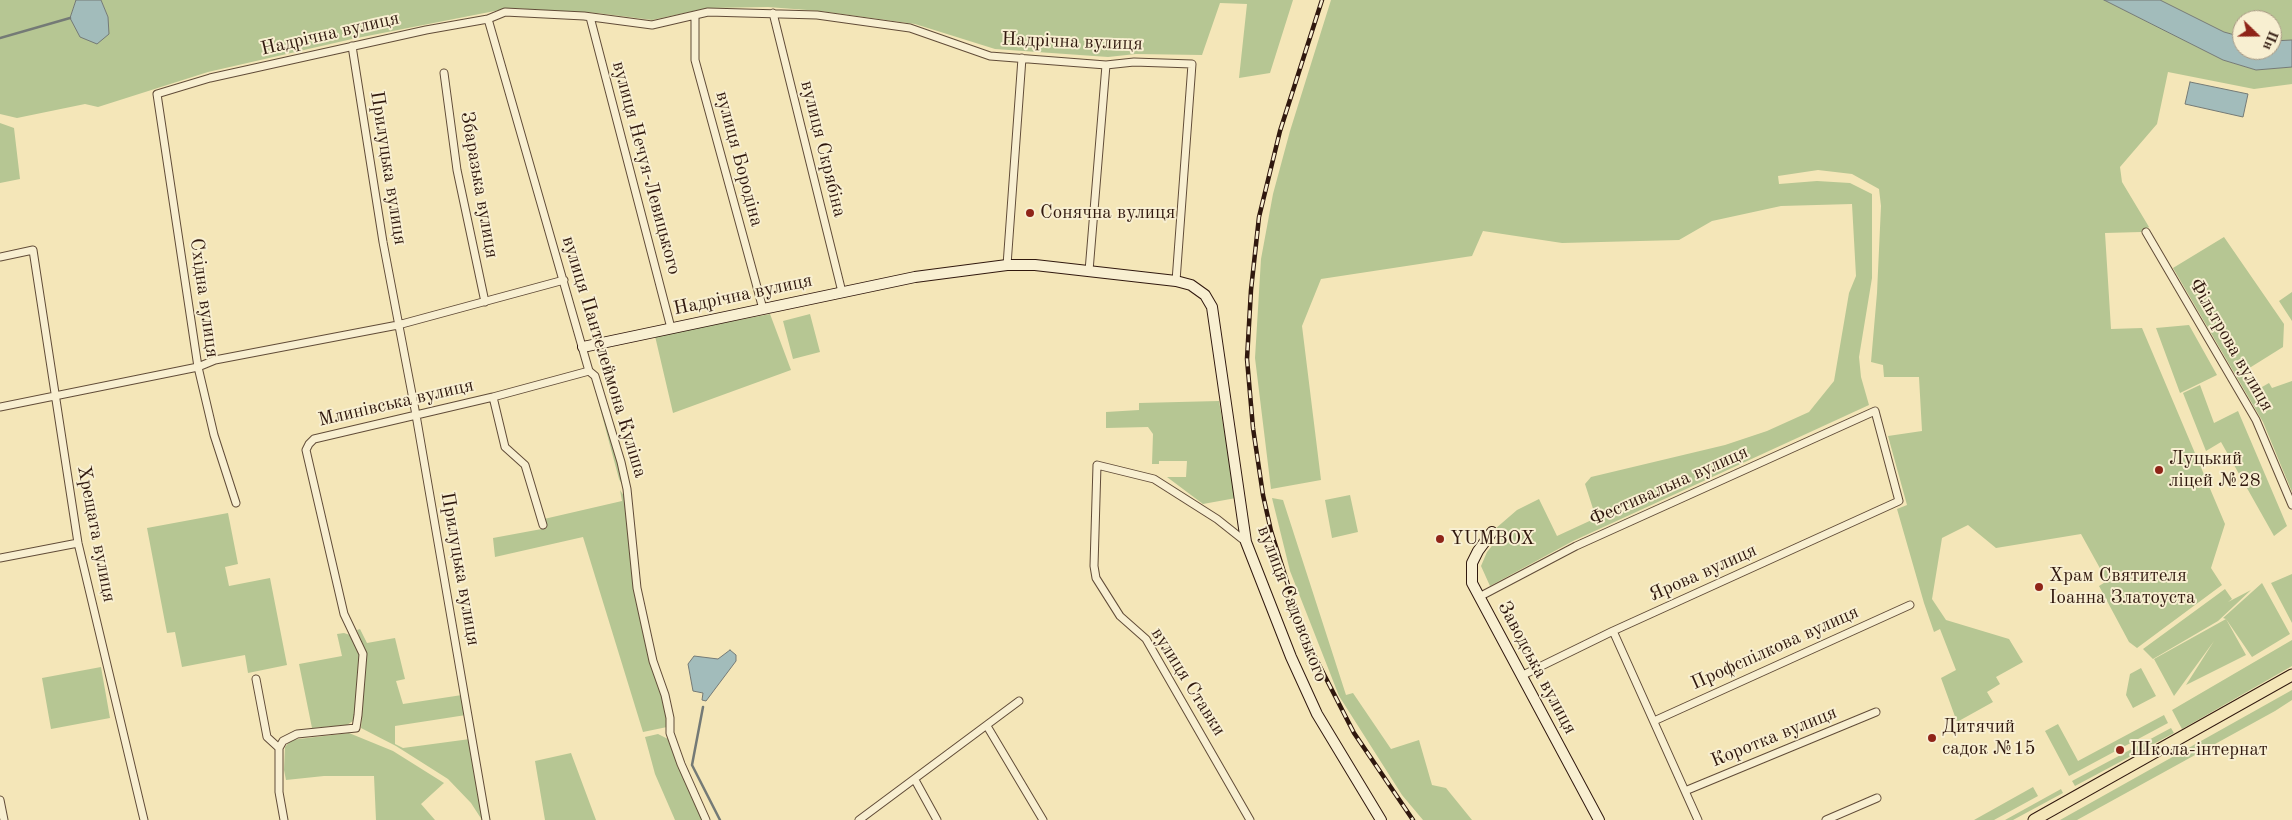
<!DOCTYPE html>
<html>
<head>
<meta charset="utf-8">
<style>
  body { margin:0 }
  #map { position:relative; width:2292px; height:820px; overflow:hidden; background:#f4e6b8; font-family:"Old Standard TT",serif }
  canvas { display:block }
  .north { position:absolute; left:2232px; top:10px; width:50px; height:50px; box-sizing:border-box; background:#f8efd1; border:1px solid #a89983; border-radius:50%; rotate:112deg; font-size:14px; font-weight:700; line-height:20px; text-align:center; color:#30180e }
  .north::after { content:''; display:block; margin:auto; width:18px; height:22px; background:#8f2418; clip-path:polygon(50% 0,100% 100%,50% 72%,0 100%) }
</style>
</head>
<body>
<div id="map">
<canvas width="2292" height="820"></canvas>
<div class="north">Пн</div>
</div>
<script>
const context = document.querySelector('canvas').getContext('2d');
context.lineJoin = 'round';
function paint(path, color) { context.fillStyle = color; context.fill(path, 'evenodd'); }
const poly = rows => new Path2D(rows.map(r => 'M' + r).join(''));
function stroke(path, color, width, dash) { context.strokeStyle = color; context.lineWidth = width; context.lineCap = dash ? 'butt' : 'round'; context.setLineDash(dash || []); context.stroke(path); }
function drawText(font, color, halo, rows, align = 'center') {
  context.font = font + ' "Old Standard TT",serif'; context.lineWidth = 4; context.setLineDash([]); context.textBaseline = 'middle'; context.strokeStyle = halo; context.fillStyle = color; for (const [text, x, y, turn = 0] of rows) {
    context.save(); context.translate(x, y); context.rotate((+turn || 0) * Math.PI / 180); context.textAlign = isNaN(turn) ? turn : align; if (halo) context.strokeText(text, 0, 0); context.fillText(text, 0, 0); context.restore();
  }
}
const green = poly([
  [0,0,76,0,70,18,108,17,101,0,1293,0,1270,73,1239,78,1247,4,1220,3,1202,55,1136,54,1108,57,995,49,915,24,820,11,768,7,708,8,652,20,597,13,510,8,352,39,208,72,98,107,85,104,17,118,0,114],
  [1331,0,2104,0,2223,60,2256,70,2292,67,2292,84,2254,89,2168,72,2157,124,2120,167,2122,182,2149,227,2141,232,2105,233,2111,329,2142,328,2225,524,2211,568,2222,585,2137,648,2129,642,2099,586,2107,581,2081,534,1996,548,1968,525,1942,538,1932,599,1946,620,2009,639,2023,662,1996,677,2000,684,1987,692,1993,702,1957,722,1941,678,1956,670,1940,629,1934,632,1924,603,1897,509,1907,505,1888,436,1922,431,1919,377,1884,377,1883,365,1871,362,1877,293,1881,206,1879,189,1852,174,1818,170,1778,176,1779,184,1817,181,1850,183,1872,194,1872,278,1859,357,1861,377,1869,405,1573,541,1490,586,1481,566,1487,552,1500,536,1495,529,1517,510,1539,499,1557,536,1596,518,1585,484,1591,477,1725,445,1767,431,1809,412,1834,381,1849,293,1856,276,1852,204,1781,206,1712,221,1679,240,1562,243,1483,231,1472,256,1321,279,1302,326,1321,480,1271,489,1255,358,1261,259,1273,194,1290,131],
  [2160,0,2292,0,2292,40,2272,41,2272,20,2242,20,2242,37,2224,32],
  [0,123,14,128,20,179,0,183],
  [2224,237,2284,324,2283,347,2243,372,2255,391,2269,383,2272,388,2292,381,2292,492,2263,422,2173,268],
  [2292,292,2292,321,2279,301],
  [770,314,791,370,673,413,655,336],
  [810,314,820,352,793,359,783,321],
  [2189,325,2217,375,2180,393,2156,328],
  [594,377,620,463,624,488,619,479,592,378],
  [2200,385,2214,423,2238,411,2287,526,2274,536,2221,442,2206,451,2183,393],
  [1219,401,1236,498,1203,504,1167,477,1186,477,1187,461,1159,461,1159,464,1152,464,1153,434,1148,427,1106,428,1106,412,1139,410,1139,403],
  [620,490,626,499,635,589,668,718,667,727,643,732,583,537,495,557,493,538,547,528,544,519,622,501],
  [1350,495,1358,532,1332,538,1325,500],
  [1272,498,1283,500,1346,695,1353,693,1391,749,1419,740,1432,785,1446,788,1472,820,1423,820,1402,795,1339,696,1290,571],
  [228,513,238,564,225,567,229,586,270,578,287,665,248,673,245,655,182,667,175,632,167,633,147,528],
  [2292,574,2292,623,2271,583],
  [2262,583,2290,634,2252,657,2226,619,2246,655,2186,685,2214,641,2174,696,2154,659,2226,619,2223,618],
  [2225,589,2232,599,2228,602,2251,590,2218,621,2153,659,2143,649],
  [360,629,367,643,395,638,405,679,396,681,403,704,462,695,466,715,395,726,395,744,403,748,470,739,482,820,471,803,448,779,396,746,361,728,366,654,357,630],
  [344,633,350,635,360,654,355,715,353,721,347,725,312,728,299,664,342,656,337,634],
  [2292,640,2292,666,2182,729,2172,710],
  [101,667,110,718,51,729,42,678],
  [2141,668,2156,696,2133,708,2126,695,2130,674],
  [2292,690,2292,700,2275,711,2077,820,2060,820],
  [2164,715,2168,723,2069,776,2045,731,2058,724,2078,761],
  [2171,728,2174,733,2075,786,2072,781],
  [349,733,393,751,444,783,421,804,435,820,376,820,374,776,324,776,286,780,284,770,285,747,291,740],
  [658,734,670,740,703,820,675,820,655,774,645,737],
  [571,753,596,820,545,820,535,761],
  [2033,787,2038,796,1994,820,1974,820],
  [2061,789,2063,793,2013,820,2005,820]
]);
const water = poly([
  [76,0,101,0,108,17,109,34,97,44,80,37,70,18,76,0],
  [2104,0,2160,0,2224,32,2242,37,2242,50,2272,50,2272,41,2292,40,2292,67,2256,70,2223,60,2104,0],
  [2190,82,2248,94,2243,117,2185,104,2190,82],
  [730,650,736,655,736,661,706,701,702,700,703,693,693,691,688,664,694,656,718,659,730,650]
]);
const stream = poly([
  [0,38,70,18],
  [703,707,692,765,720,820]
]);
const street = poly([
  [773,13,842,292],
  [695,16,695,60,763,309],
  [590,17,671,328],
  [488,19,589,371,595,376,621,462,627,489,637,588,653,661,665,695,670,718,670,733,681,764,706,820],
  [352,46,383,242,416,415,486,820],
  [444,73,457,170,485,302],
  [2146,232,2256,420,2292,505],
  [0,257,33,250,78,543,144,820],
  [1007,265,1022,58],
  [1089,271,1106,65],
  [493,397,505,447,525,465,543,525],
  [0,407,198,367,215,360,398,325,564,280],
  [236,503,214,435,198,367,157,94,210,78,426,30,488,19,505,12,584,16,652,25,708,12,817,15,910,28,990,56,1106,65,1134,62,1192,64,1176,281],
  [1246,542,1217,519,1154,479,1097,465,1094,566,1096,578,1120,616,1146,639,1250,820],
  [0,558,78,543],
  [1479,597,1576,546,1875,411,1899,501,1613,631,1521,676],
  [1613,631,1698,820],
  [256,679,267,737,279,748,279,792,284,820],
  [1654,721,1910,605],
  [987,726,1043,820],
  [279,748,283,741,297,734,356,728,358,715,363,654,344,614,306,450,309,444,314,439,493,397,589,371],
  [915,780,937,820],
  [1685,791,1876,712],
  [0,800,4,820],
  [859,820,1019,701],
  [1826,820,1877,798]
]);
const secondary = poly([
  [583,347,915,277,1007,265,1035,265,1176,281,1191,285,1205,295,1212,307,1246,542,1291,657,1317,714,1381,820],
  [1492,532,1478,551,1472,563,1472,583,1599,820]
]);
const primary = poly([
  [2034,820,2292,675]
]);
const rail = poly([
  [1322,0,1280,131,1259,217,1251,290,1247,359,1253,428,1263,495,1271,531,1298,617,1313,653,1354,733,1413,820]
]);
const markers = [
  [1030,213,5,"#8f2418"],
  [2159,470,5,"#8f2418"],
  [1440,539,5,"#8f2418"],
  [2039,587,5,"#8f2418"],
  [1932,738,5,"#8f2418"],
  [2120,750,5,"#8f2418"]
];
const streetNames = [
  ["Надрічна вулиця",330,34,-13],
  ["Надрічна вулиця",1072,42,2],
  ["вулиця Скрябіна",823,149,76],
  ["вулиця Бородіна",739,159,75],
  ["Прилуцька вулиця",388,168,81],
  ["вулиця Нечуя-Левицького",646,168,75],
  ["Збаразька вулиця",479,185,80],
  ["Надрічна вулиця",743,295,-12],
  ["Східна вулиця",204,298,82],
  ["Фільтрова вулиця",2231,345,60],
  ["вулиця Пантелеймона Куліша",604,357,73],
  ["Млинівська вулиця",396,403,-13],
  ["Фестивальна вулиця",1669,486,-24],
  ["Хрещата вулиця",96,534,79],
  ["Прилуцька вулиця",460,569,80],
  ["Ярова вулиця",1703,573,-24],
  ["вулиця Садовського",1292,604,69],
  ["Профспілкова вулиця",1775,648,-24],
  ["Заводська вулиця",1537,668,62],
  ["вулиця Ставки",1188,682,58],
  ["Коротка вулиця",1774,737,-22]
];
const poiNames = [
  ["Сонячна вулиця",1040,213],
  ["Луцький",2169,459],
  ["ліцей №28",2169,481],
  ["YUMBOX",1450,539],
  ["Храм Святителя",2049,576],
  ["Іоанна Златоуста",2049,598],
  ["Дитячий",1942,727],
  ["садок №15",1942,749],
  ["Школа-інтернат",2130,750]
];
paint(green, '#b6c693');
paint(water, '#a2bcbb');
stroke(water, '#747a76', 1);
stroke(stream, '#747a76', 2.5);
stroke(street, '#614c38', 9);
stroke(secondary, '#30180e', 12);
stroke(primary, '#30180e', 13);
stroke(street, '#f8efd1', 7);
stroke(secondary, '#f8efd1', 10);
stroke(primary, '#f4e6b8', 11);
stroke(rail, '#30180e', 4.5);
stroke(rail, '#f8efd1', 2.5, [8]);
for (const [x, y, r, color] of markers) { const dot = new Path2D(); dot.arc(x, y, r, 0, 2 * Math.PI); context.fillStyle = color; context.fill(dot); stroke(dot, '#f8efd1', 2); }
drawText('19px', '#30180e', '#f8efd1', streetNames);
drawText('19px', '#30180e', '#f8efd1', poiNames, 'left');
</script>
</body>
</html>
